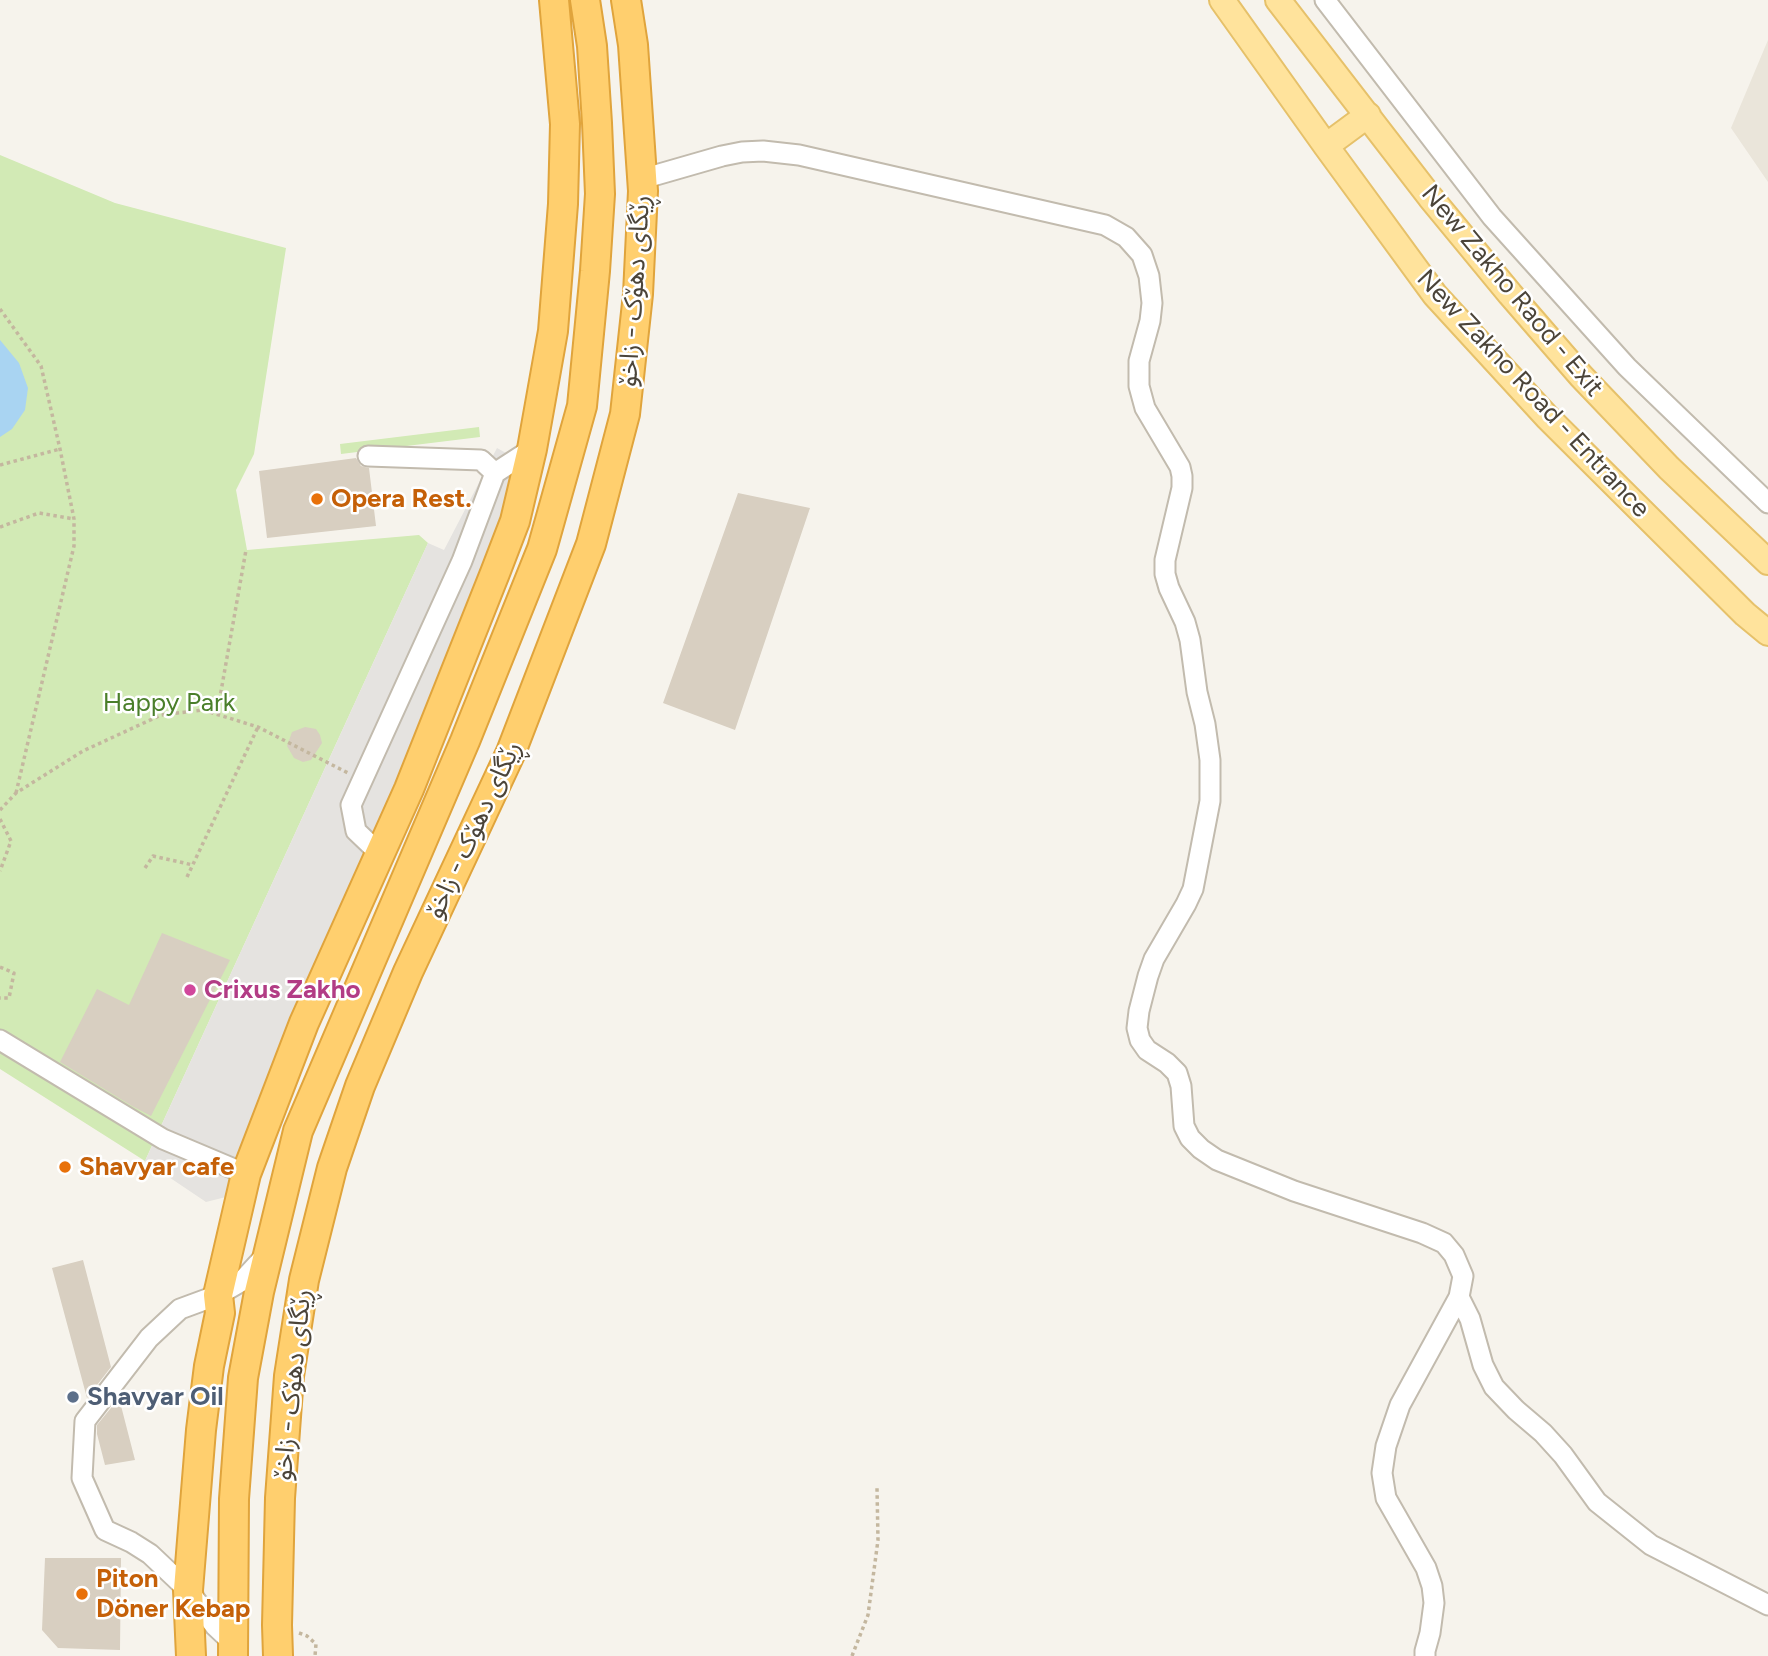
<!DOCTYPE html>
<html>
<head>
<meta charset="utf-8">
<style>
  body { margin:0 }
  canvas { display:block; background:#f6f3ec }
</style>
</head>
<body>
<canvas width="1768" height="1656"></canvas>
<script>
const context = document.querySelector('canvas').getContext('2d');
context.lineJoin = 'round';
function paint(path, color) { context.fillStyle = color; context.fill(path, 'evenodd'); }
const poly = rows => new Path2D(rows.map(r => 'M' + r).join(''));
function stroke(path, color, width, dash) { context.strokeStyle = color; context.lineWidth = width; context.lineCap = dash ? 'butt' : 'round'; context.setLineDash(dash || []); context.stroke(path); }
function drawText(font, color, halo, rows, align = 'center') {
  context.font = font + ' Figtree,"Noto Sans Arabic",sans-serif'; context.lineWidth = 5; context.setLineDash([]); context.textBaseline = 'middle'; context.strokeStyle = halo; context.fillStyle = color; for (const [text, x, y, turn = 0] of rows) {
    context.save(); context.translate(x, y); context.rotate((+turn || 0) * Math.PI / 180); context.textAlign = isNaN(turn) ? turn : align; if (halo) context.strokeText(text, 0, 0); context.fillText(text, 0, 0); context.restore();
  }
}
const residential = poly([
  [1768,40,1768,182,1731,128]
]);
const green = poly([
  [0,155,115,203,286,248,254,454,236,490,247,550,419,535,428,543,145,1161,0,1069],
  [479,427,480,437,341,454,340,444]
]);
const parking = poly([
  [497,448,531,467,246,1192,206,1202,145,1161,428,543,444,550]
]);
const water = poly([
  [0,340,19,363,28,388,25,410,12,429,0,437]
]);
const building = poly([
  [356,458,361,466,369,468,376,526,267,538,259,471],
  [738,493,810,508,735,730,663,703],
  [305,727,316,729,320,735,322,743,311,760,303,762,294,758,287,746,292,732],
  [162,933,230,960,151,1116,132,1106,60,1062,97,989,129,1005],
  [83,1260,111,1367,87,1398,52,1268],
  [119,1398,135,1460,105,1465,97,1434,97,1425],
  [45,1558,121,1558,120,1650,58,1648,42,1630]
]);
const path = poly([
  [0,309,41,366,60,449,74,519,74,546,16,793],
  [0,465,60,449],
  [0,527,39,513,74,519],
  [217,714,246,550],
  [0,810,16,793,83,751,161,715,203,710,258,727,348,773],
  [0,819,11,841,0,871],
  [145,868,153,856,193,865],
  [187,877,258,727],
  [0,967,14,973,9,998,0,998],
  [299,1633,307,1636,316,1644,315,1656],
  [852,1656,868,1615,878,1540,877,1488]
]);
const minor = poly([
  [1325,0,1492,217,1627,367,1768,503],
  [642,179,722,156,742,152,763,151,799,155,1105,225,1126,237,1142,255,1149,276,1152,303,1150,321,1139,361,1139,386,1145,408,1180,467,1182,476,1182,488,1165,560,1165,574,1169,588,1185,622,1190,640,1197,692,1205,724,1210,760,1210,801,1193,889,1186,904,1154,959,1148,976,1139,1011,1137,1028,1140,1040,1147,1050,1167,1063,1177,1073,1181,1086,1184,1126,1190,1138,1201,1149,1217,1160,1294,1191,1422,1233,1444,1243,1454,1255,1463,1276,1459,1297,1400,1405,1386,1446,1382,1473,1386,1498,1426,1568,1432,1586,1434,1603,1430,1633,1425,1651,1425,1656],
  [368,456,481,460,495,473],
  [379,853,356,831,351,805,462,561,495,473,532,449],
  [0,1040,163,1139,246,1174],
  [1459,1297,1470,1319,1483,1365,1494,1387,1516,1410,1543,1433,1563,1455,1597,1502,1651,1545,1768,1605],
  [232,1642,215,1626,188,1590,150,1554,131,1542,105,1530,82,1478,85,1421,149,1338,180,1309,218,1295,242,1281,266,1255]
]);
const major = poly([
  [1222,0,1326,146,1435,295,1547,417,1745,614,1768,633],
  [1278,0,1430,197,1510,294,1581,376,1669,468,1768,562],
  [1326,146,1368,115]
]);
const highway = poly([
  [191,1656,188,1590,201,1430,209,1366,220,1313,218,1295,246,1174,304,1023,409,789,495,573,515,521,532,449,553,331,563,204,565,124,554,0],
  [233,1656,234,1499,243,1378,259,1292,298,1131,465,741,542,549,582,406,595,271,600,194,597,123,592,46,585,0],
  [278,1656,277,1625,280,1498,289,1376,304,1280,332,1168,360,1086,408,972,511,752,591,544,625,414,638,294,643,191,633,45,626,0]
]);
const markers = [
  [317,499,7,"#e8710a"],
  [190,990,7,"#d1479c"],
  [65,1167,7,"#e8710a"],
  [73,1397,7,"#5c6f8a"],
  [82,1594,7,"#e8710a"]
];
const streetNames = [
  ["ڕێگای دهۆک - زاخۆ",635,291,-86],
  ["New Zakho Raod - Exit",1512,291,50],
  ["New Zakho Road - Entrance",1533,394,47],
  ["ڕێگای دهۆک - زاخۆ",474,830,-65],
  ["ڕێگای دهۆک - زاخۆ",293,1385,-84]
];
const foodNames = [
  ["Opera Rest.",331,499],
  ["Shavyar cafe",79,1167],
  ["Piton",96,1579],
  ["Döner Kebap",96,1609]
];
const parkNames = [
  ["Happy Park",169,703]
];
const hotelNames = [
  ["Crixus Zakho",204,990]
];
const serviceNames = [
  ["Shavyar Oil",87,1397]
];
paint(residential, '#eae5da');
paint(green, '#d2eab5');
paint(parking, '#e5e3e0');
paint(water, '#a9d4f2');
paint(building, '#d8cfc1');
stroke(minor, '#c2bbae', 23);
stroke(major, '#e6c16a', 28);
stroke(highway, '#e0a43c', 32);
stroke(path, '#c4b79f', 3.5, [3.5, 3.5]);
stroke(minor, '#fff', 19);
stroke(major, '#ffe39c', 24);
stroke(highway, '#ffcf6e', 28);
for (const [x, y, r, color] of markers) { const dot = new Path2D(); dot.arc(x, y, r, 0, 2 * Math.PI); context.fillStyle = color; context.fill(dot); stroke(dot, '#fff', 2.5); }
drawText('26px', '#4b4439', '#fff', streetNames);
drawText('bold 26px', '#c56008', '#fff', foodNames, 'left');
drawText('26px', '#4a7f2a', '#fff', parkNames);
drawText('bold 26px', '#b23c85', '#fff', hotelNames, 'left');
drawText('bold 26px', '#4e5e75', '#fff', serviceNames, 'left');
</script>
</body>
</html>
